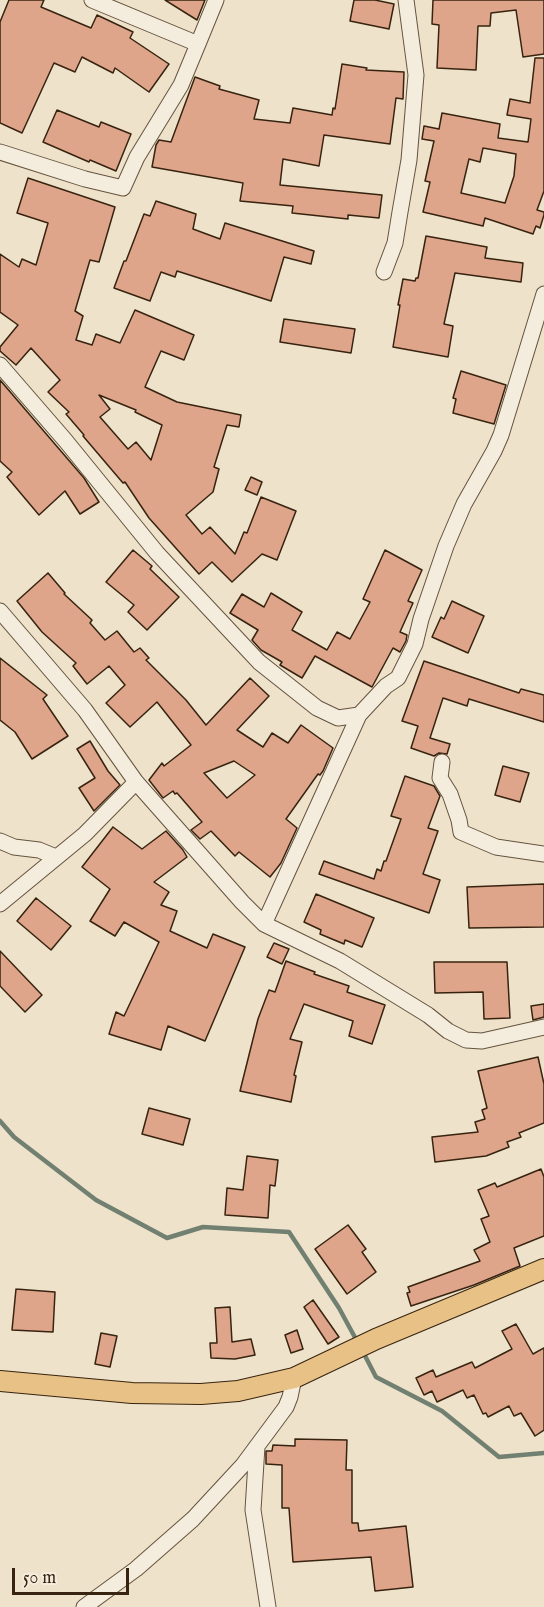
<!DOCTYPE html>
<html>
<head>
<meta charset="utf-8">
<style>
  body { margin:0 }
  #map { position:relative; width:544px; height:1607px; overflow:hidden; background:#eee2ca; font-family:"IM FELL English",serif }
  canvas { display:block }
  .scale { position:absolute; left:12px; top:1568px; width:117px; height:27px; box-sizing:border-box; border:3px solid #37230f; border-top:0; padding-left:8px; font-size:18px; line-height:21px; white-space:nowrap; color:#37230f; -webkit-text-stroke:4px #f4ecdd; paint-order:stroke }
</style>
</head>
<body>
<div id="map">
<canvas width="544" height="1607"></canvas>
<div class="scale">50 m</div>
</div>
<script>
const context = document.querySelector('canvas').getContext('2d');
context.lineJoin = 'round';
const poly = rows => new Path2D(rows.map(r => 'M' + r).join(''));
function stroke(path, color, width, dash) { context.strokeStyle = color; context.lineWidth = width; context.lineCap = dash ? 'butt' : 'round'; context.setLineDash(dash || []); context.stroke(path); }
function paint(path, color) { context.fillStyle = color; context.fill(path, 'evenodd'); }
const stream = poly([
  [0,1121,14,1137,96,1200,167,1238,203,1227,289,1232,339,1308,358,1343],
  [362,1350,376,1377,442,1411,499,1457,544,1453]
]);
const building = poly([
  [9,0,44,0,41,7,91,28,97,15,133,32,130,38,169,64,149,92,115,68,113,73,82,57,75,72,54,63,22,133,0,123,0,22,9,0],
  [165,0,205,0,197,20,165,0],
  [354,0,375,0,394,4,389,29,350,21,354,0],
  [433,0,544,0,544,54,523,57,516,10,491,13,490,26,478,26,476,70,437,68,439,25,432,24,433,0],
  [535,58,544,58,544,191,537,210,544,212,544,215,540,228,536,226,533,234,485,218,483,226,423,212,430,182,425,181,434,141,422,139,424,126,439,129,442,113,500,124,498,138,528,142,531,119,507,115,510,99,530,103,535,58],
  [483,148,516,154,514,176,505,203,461,193,469,159,480,162,483,148],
  [342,64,367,68,366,70,404,72,403,99,396,98,390,144,324,135,319,166,283,159,280,185,382,195,379,218,348,215,348,219,292,213,293,206,240,201,243,183,152,167,156,145,159,140,171,142,195,77,220,86,219,89,259,100,254,119,290,123,293,108,332,115,333,108,335,109,342,64],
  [57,110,99,127,101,122,131,134,116,171,90,160,89,162,43,142,57,110],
  [28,178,115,207,99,262,90,260,75,311,83,316,76,340,92,345,96,334,120,343,135,310,194,335,184,360,161,351,145,387,177,402,241,415,239,427,227,425,214,467,219,469,213,492,186,515,202,534,210,527,235,554,244,532,247,533,261,497,296,511,277,560,262,554,232,582,212,562,199,574,149,518,125,482,123,483,83,436,84,435,66,414,69,412,48,392,60,380,31,348,16,365,0,351,0,347,18,325,0,312,0,254,19,267,22,259,36,265,48,223,17,213,28,178],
  [99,395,136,410,135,412,162,425,151,460,136,442,128,449,100,417,110,409,99,395],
  [156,201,196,214,193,229,220,239,225,223,314,251,311,264,284,257,271,301,177,271,175,277,161,272,150,301,114,288,124,261,126,261,144,214,150,216,156,201],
  [426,236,487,247,485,258,523,263,521,282,455,273,444,324,453,326,448,357,393,347,400,305,398,305,403,279,415,281,416,278,418,278,426,236],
  [284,319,355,329,351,353,280,342,284,319],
  [461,371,506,385,494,424,453,413,456,399,453,398,461,371],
  [0,380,84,478,99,502,80,514,65,491,39,515,7,477,12,472,0,461,0,380],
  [251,477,262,482,257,495,245,490,251,477],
  [133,550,152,566,150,569,179,597,147,630,128,612,134,605,106,582,133,550],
  [385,550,422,570,408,601,413,603,400,632,407,635,406,641,400,652,393,648,372,687,315,656,302,678,280,665,282,662,261,650,252,640,258,630,230,613,242,594,264,607,271,593,302,612,292,630,327,650,337,632,350,639,370,602,363,599,385,550],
  [48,573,65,593,64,594,92,620,90,623,105,640,117,631,134,652,140,648,149,658,146,660,186,700,206,725,250,678,269,696,237,730,263,747,272,733,288,743,301,725,333,748,323,771,320,775,318,774,286,819,297,828,281,863,270,877,239,852,235,856,211,831,200,839,191,830,202,822,177,793,175,794,173,791,163,798,149,780,162,763,164,766,191,745,157,702,130,727,106,703,125,685,109,666,87,684,73,666,76,663,42,632,17,601,48,573],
  [234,761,255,775,227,798,204,773,234,761],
  [452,601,484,616,468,653,432,637,441,617,444,619,452,601],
  [0,658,47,695,43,699,68,736,32,759,15,732,0,720,0,658],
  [424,661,519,693,521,689,544,695,544,722,469,699,467,706,443,698,430,738,450,744,447,754,439,753,434,756,411,748,418,726,402,721,424,661],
  [90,741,108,771,120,785,94,811,79,788,95,778,77,749,90,741],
  [503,766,529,773,520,802,495,795,503,766],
  [405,776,434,786,440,796,428,828,438,831,423,874,440,880,429,913,319,874,324,861,374,879,377,869,381,871,384,861,386,861,401,819,391,816,405,776],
  [113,827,142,849,166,831,183,850,187,857,154,882,169,892,161,905,177,911,170,931,207,948,213,934,245,947,205,1041,168,1026,161,1050,109,1034,116,1012,124,1016,159,942,124,922,115,936,90,921,110,889,82,867,113,827],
  [544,884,544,927,469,928,467,887,544,884],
  [316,894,374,918,362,947,345,940,344,944,320,934,321,930,304,922,316,894],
  [36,898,71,926,51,950,17,921,36,898],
  [274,943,289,949,282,964,267,957,274,943],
  [0,951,42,995,25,1012,0,986,0,951],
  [286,961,315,972,314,974,349,986,347,992,385,1005,372,1044,349,1036,353,1021,304,1004,290,1039,302,1042,294,1075,296,1076,291,1102,240,1091,258,1019,269,990,275,992,286,961],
  [434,962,507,962,510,1018,484,1019,483,992,435,993,434,962],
  [544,1004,544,1017,533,1020,531,1006,544,1004],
  [538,1057,544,1084,544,1123,519,1133,521,1137,507,1142,509,1147,486,1156,435,1162,432,1137,478,1132,475,1122,485,1119,482,1110,487,1108,478,1071,538,1057],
  [149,1108,190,1119,183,1145,142,1134,149,1108],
  [247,1156,278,1160,275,1186,270,1185,268,1218,225,1215,227,1188,243,1190,247,1156],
  [541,1169,544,1177,544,1236,514,1248,520,1266,474,1285,411,1306,407,1293,410,1292,408,1287,480,1261,474,1250,490,1242,481,1219,489,1216,478,1190,495,1183,497,1187,541,1169],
  [348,1225,366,1249,362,1252,376,1272,347,1294,315,1249,348,1225],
  [16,1289,55,1292,53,1332,12,1330,16,1289],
  [313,1300,339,1337,328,1344,304,1307,313,1300],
  [230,1307,232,1342,251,1339,255,1355,235,1359,211,1358,210,1343,217,1343,215,1308,230,1307],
  [516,1324,533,1354,544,1348,544,1430,535,1436,521,1413,514,1416,509,1406,488,1417,486,1413,483,1414,474,1395,467,1398,463,1390,437,1402,432,1391,424,1395,416,1378,433,1370,436,1377,472,1362,475,1368,512,1349,502,1331,516,1324],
  [297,1330,303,1349,291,1353,285,1335,297,1330],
  [101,1333,117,1336,110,1367,95,1364,101,1333],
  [295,1439,347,1440,346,1470,352,1470,352,1523,358,1523,359,1531,406,1526,413,1587,375,1591,371,1557,293,1562,289,1508,282,1508,282,1465,266,1464,266,1451,272,1451,273,1445,295,1446,295,1439]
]);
const minor = poly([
  [92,0,198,44,216,0],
  [0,152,85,179,123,188,137,157,181,85,198,44],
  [384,272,395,243,400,212,409,160,416,75,406,0],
  [0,365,65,440,157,553,259,662,317,708,338,718,359,715],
  [0,611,85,710,136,782,242,902,264,924,340,961,428,1015,448,1031,466,1040,482,1041,544,1027],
  [442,762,440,778,450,794,459,820,461,832,496,847,544,854],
  [0,841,14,847,39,850,56,857],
  [0,904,85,834,136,782],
  [264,924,359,715,386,686,398,678,415,644,421,619,446,546,464,504,494,451,501,435,544,294],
  [257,1446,253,1510,268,1607],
  [84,1607,136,1569,193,1519,243,1465,286,1407,290,1397,294,1378]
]);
const major = poly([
  [0,1381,132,1393,201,1394,238,1391,294,1378,376,1339,544,1269]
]);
stroke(stream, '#728071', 4.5);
paint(building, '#dea58b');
stroke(building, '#37230f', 1.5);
stroke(minor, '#65533e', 17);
stroke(major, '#37230f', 22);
stroke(minor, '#f4ecdd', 15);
stroke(major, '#e7c185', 20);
</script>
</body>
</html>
